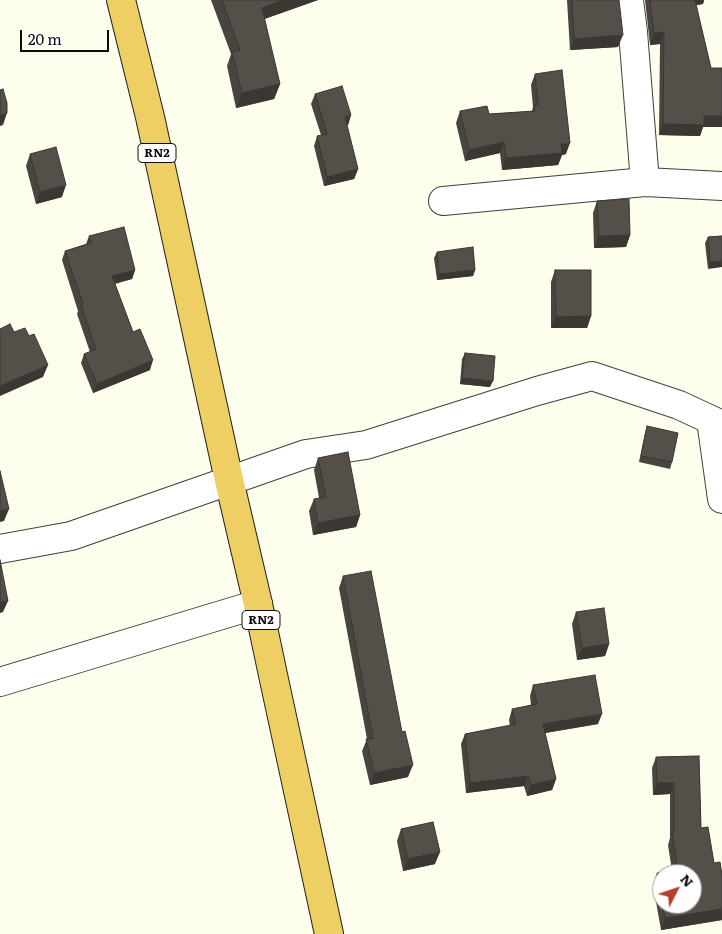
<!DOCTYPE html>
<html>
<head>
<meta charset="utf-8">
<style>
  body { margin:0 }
  #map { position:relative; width:722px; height:934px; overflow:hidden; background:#fefeec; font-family:Literata,serif }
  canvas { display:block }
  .north { position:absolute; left:652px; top:864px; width:50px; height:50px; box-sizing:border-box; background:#fff; border:1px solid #9e9e9e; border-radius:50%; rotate:49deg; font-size:14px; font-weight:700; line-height:20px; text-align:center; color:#0c0c0c }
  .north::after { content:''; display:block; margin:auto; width:18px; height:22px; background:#b33e2d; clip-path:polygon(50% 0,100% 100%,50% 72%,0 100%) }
  .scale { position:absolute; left:20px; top:30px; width:89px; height:22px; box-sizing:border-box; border:2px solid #0c0c0c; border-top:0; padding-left:6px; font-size:15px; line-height:18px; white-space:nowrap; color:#0c0c0c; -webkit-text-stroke:4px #fff; paint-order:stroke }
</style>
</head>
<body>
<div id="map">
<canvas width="722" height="934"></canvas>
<div class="north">N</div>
<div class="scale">20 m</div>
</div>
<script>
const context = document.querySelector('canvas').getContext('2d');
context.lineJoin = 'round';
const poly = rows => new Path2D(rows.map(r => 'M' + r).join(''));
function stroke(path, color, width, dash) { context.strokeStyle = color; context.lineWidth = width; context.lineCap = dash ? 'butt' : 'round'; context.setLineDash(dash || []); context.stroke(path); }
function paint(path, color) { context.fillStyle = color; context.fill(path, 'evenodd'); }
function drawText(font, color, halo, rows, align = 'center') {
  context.font = font + ' Literata,serif'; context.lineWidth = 5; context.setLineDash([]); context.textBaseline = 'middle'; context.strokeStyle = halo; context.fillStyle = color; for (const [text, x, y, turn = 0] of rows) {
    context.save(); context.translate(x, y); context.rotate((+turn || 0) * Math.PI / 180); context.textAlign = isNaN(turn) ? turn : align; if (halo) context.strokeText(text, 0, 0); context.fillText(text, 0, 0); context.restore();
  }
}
const minor = poly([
  [629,0,633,32,645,182],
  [443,201,645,182,722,186],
  [711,420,722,499],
  [0,549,71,536,306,454,366,445,537,391,592,376,679,405,722,425],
  [0,682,258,604]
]);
const trunk = poly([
  [121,0,150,117,229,480,258,604,273,675,329,934]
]);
const wall = poly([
  [211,0,318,0,264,19,280,84,274,99,236,108,227,66,231,54],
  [567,0,619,0,618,47,570,50],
  [645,0,704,0,703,4,696,5,711,68,722,68,722,127,703,127,700,136,659,135,660,44,650,45],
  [535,74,566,154,562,155,558,165,502,170,500,153,465,161,456,123,460,111,489,114,532,111,533,107,531,85],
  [315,94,351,115,348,125,347,125,358,169,354,179,324,186,314,146,317,136,321,135,311,104],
  [30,154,62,197,36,204,26,166],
  [597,201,630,235,626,247,594,248,593,213],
  [89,236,135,270,132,279,115,284,133,332,150,370,93,393,81,363,84,354,90,352,77,314,78,311,62,260,65,251,86,244],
  [722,236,708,269,705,243,708,237],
  [437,252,475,270,473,276,437,280,434,258],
  [555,270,591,316,587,328,551,328,551,282],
  [465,353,490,387,460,384,462,359],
  [647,426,672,462,670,469,639,462,645,433],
  [318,458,360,515,356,527,313,535,309,511,314,499,319,498,314,470],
  [343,576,402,732,408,777,370,785,362,751,367,739,339,588],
  [576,612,609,644,605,656,577,660,572,624],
  [533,685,598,724,545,733,556,779,552,790,527,796,524,786,466,793,461,744,465,734,510,726,509,720,512,709,531,705,530,696],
  [699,756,701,828,708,827,714,863,720,862,722,875,722,920,661,930,653,885,657,873,672,871,668,845,670,838,670,794,653,795,652,768,656,757],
  [662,874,692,874,692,904,662,904],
  [401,829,435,864,403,871,397,841]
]);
const shadedWall = poly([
  [283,0,318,0,256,22,262,8],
  [692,0,704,0,703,4,690,6],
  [664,32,660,44,650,45,654,33],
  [623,35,618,47,570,50,574,39],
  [280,84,274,99,236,108,242,93],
  [7,113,3,125,0,126,0,115],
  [351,115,348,125,341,127,345,117],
  [704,116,722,116,722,127,703,127,700,136,659,135,663,124],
  [504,142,500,153,465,161,469,150],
  [570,143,566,154,562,155,558,165,502,170,506,158,561,144],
  [358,169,354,179,324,186,327,177],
  [66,185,62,197,36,204,40,192],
  [630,235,626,247,594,248,599,236],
  [722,261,722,267,708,269,710,262],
  [135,270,132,279,108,285,112,276],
  [475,270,473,276,437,280,439,274],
  [591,316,587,328,551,328,556,317],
  [153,360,150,370,93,393,97,384],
  [48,365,43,377,0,396,0,386],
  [462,378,493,381,490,387,460,384],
  [9,509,4,521,0,522,0,511],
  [360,515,356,527,313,535,318,523],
  [8,601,3,612,0,613,0,602],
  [609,644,605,656,577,660,582,648],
  [602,714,598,724,539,734,543,724],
  [413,765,408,777,370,785,374,773],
  [528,776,524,786,466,793,470,783],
  [556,779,552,790,527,796,531,785],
  [657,783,674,783,670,794,653,795],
  [440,852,435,864,403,871,408,859],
  [722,909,722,920,661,930,665,918]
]);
const building = poly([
  [222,0,283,0,262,8,280,84,242,93,232,52,240,50,222,0],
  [572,0,619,0,623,35,574,39,572,0],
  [650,0,695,0,711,68,722,68,722,116,704,116,704,125,663,124,664,32,654,33,650,0],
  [562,70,570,143,561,144,562,153,506,158,504,142,469,150,460,111,487,106,489,114,535,111,534,105,538,105,535,74,562,70],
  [342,86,351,115,345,117,358,169,327,177,317,136,327,134,315,94,342,86],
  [3,89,7,103,7,113,0,115,0,90,3,89],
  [56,147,66,185,40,192,30,154,56,147],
  [629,199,630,235,599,236,597,201,629,199],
  [124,227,135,270,112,276,133,332,140,329,153,360,97,384,84,354,96,349,81,305,83,304,65,251,91,243,89,236,124,227],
  [722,236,722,261,710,262,708,237,722,236],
  [473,247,475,270,439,274,437,252,473,247],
  [555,270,591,270,591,316,556,317,555,270],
  [10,324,14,332,25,328,29,336,34,334,48,365,0,386,0,329,10,324],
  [465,353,495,356,493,381,462,378,465,353],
  [647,426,678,433,672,462,641,456,647,426],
  [348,452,360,515,318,523,314,499,326,497,318,458,348,452],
  [0,471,9,509,0,511,0,471],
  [0,560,8,601,0,602,0,560],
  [371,571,402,732,405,731,413,765,374,773,366,739,373,738,343,576,371,571],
  [604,608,609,644,582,648,576,612,604,608],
  [595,675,602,714,543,724,556,779,531,785,528,776,470,783,465,734,516,724,512,709,537,704,533,685,595,675],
  [699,756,701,828,708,827,714,863,720,862,722,875,722,909,665,918,662,904,692,904,692,874,662,874,662,901,657,873,678,870,672,833,674,833,674,783,657,783,656,757,699,756],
  [433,822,440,852,408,859,401,829,433,822]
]);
const shields = [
  [157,153,38],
  [261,620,38]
];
const shieldNames = [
  ["RN2",157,153],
  ["RN2",261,620]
];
stroke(minor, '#3f3f3f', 30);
stroke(trunk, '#1d1d1d', 30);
stroke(minor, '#fff', 28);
stroke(trunk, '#eecf64', 28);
paint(wall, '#48443f');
paint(shadedWall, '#3b3733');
paint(building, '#544f49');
stroke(building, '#3b3733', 1);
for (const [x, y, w] of shields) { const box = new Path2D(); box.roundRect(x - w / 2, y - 9.5, w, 19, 4); context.fillStyle = '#fff'; context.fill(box); stroke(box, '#0c0c0c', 1); }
drawText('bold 12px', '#0c0c0c', null, shieldNames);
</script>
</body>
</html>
